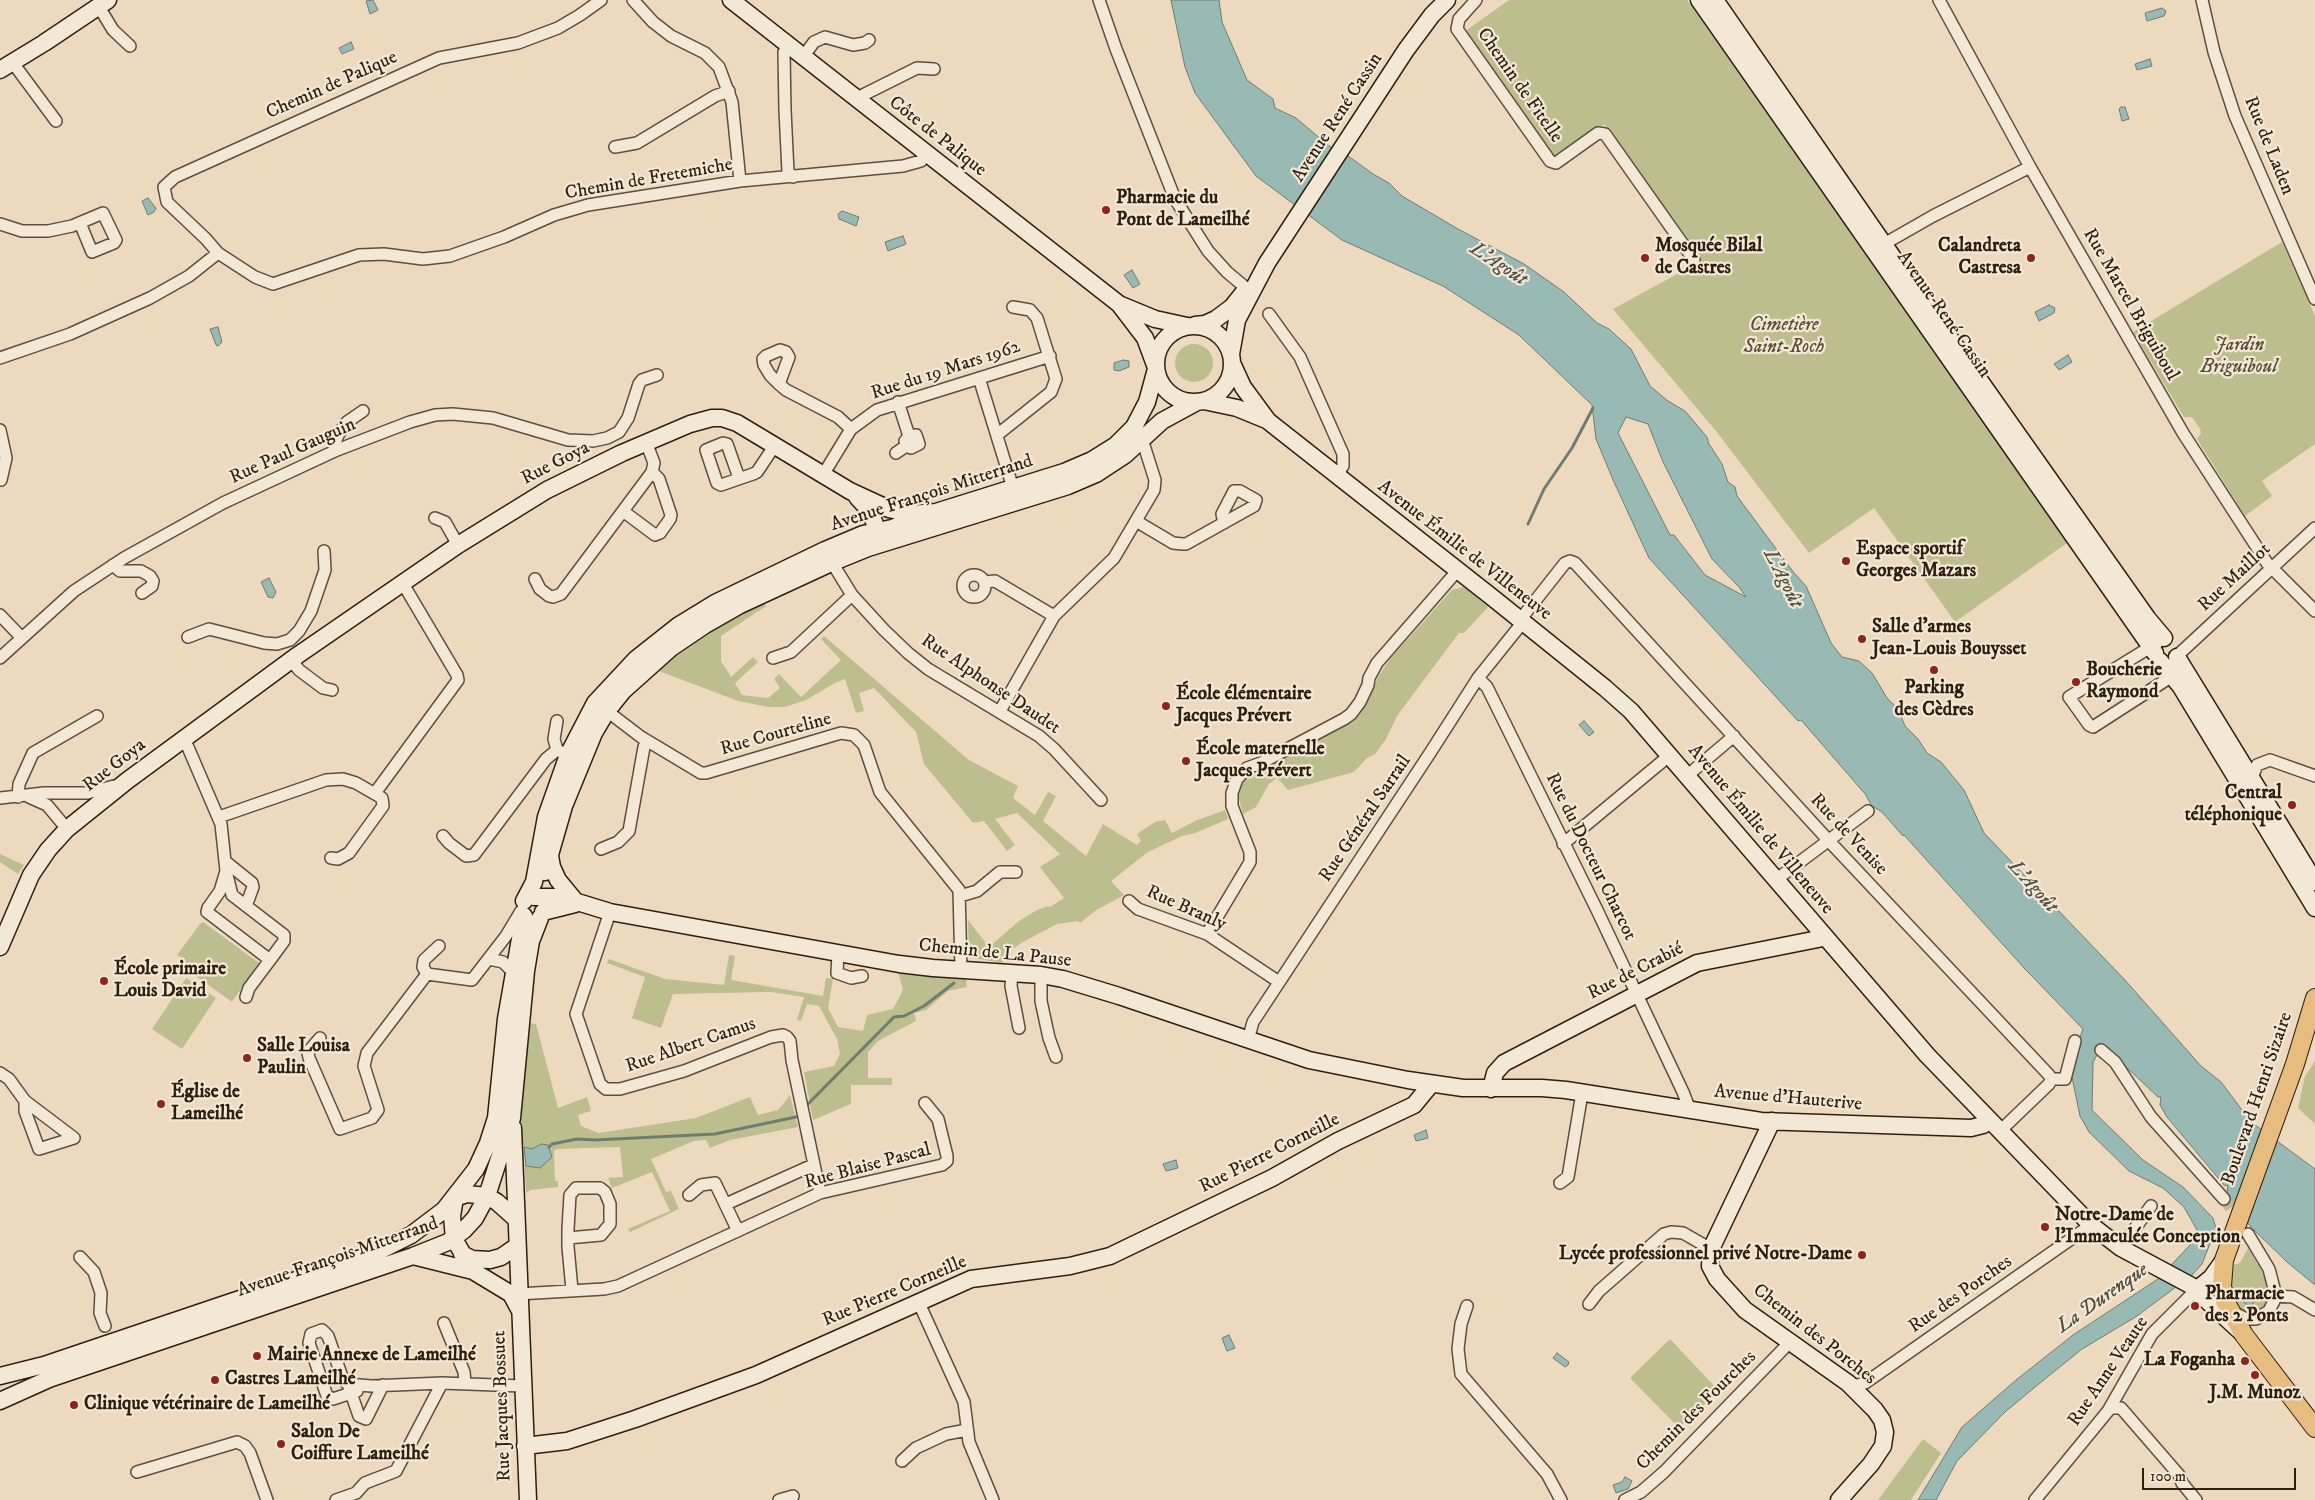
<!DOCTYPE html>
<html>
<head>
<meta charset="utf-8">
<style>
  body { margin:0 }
  #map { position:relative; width:2315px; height:1500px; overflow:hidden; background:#eddabe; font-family:"IM FELL DW Pica",serif }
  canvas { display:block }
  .scale { position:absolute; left:2142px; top:1468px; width:154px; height:22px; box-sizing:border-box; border:2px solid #2e2010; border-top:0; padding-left:6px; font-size:15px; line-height:18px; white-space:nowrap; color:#2e2010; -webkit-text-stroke:4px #f3e7d5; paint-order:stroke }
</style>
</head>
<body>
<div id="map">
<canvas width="2315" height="1500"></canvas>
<div class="scale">100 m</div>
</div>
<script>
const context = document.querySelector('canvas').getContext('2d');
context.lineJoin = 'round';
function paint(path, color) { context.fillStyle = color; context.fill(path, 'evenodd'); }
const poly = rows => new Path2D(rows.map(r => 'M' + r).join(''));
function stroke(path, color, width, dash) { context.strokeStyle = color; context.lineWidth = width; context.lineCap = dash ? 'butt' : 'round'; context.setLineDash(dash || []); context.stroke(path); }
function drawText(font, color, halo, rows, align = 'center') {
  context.font = font + ' "IM FELL DW Pica",serif'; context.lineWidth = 4.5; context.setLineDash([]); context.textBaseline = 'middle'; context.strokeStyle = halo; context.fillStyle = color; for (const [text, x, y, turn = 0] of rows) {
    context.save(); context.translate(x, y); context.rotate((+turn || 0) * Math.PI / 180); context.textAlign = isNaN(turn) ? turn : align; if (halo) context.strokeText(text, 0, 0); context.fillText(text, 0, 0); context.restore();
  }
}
const green = poly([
  [1509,0,1687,0,2067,543,1955,622,1874,508,1809,553,1716,431,1613,309,1701,261,1604,124,1554,159,1464,32],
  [2282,242,2315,316,2315,444,2262,481,2272,496,2245,516,2197,439,2201,433,2200,429,2192,417,2184,417,2133,332],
  '1175 363a19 19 0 1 1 38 0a19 19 0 1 1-38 0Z',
  [1464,587,1488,607,1464,633,1459,633,1397,716,1386,739,1375,754,1367,758,1354,772,1288,790,1277,778,1269,784,1256,807,1243,814,1238,795,1241,786,1245,780,1251,774,1352,721,1363,708,1380,674,1390,659,1452,590],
  [763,600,766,606,721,636,721,661,731,677,753,657,758,662,735,683,742,695,768,698,780,688,774,679,779,674,801,697,841,660,821,639,824,636,969,760,1018,786,1013,798,1035,815,1048,792,1056,796,1043,821,1086,856,1103,824,1137,845,1141,841,1137,834,1155,822,1165,820,1172,833,1195,821,1225,810,1228,819,1195,833,1182,836,1148,852,1111,881,1124,895,1095,911,1080,923,1078,921,1057,924,1023,942,1001,957,1003,963,972,958,969,953,968,920,989,947,1019,921,1037,910,1048,906,1050,907,1064,898,1040,867,1060,854,1017,813,995,819,1015,845,1007,851,984,821,973,823,924,764,916,732,874,688,859,693,864,711,856,713,845,679,835,683,806,700,785,707,768,707,738,701,659,671,656,667,679,648],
  [0,854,24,865,18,874,0,862],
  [203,922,259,963,232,1002,178,963,182,958,177,955,200,924],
  [729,955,735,956,731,980,823,996,826,978,833,979,828,1008,838,1027,863,1031,867,1015,893,1009,903,990,898,971,955,976,966,979,967,987,948,991,926,1010,914,1013,916,1021,878,1041,868,1052,868,1078,892,1078,892,1085,851,1085,851,1104,813,1120,804,1072,834,1066,840,1054,837,1039,819,1006,807,1004,801,1021,797,1020,804,997,770,992,673,994,661,1028,632,1018,645,977,607,963,609,959,665,979,724,985],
  [186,978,216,998,182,1049,152,1029],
  [525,1023,536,1024,558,1108,587,1097,591,1111,578,1115,581,1126,599,1133,696,1118,750,1097,758,1115,778,1110,790,1095,798,1127,730,1140,710,1148,706,1140,694,1141,651,1159,666,1192,671,1191,679,1209,630,1232,628,1229,670,1211,652,1172,612,1188,608,1178,623,1177,620,1147,556,1149,554,1151,555,1181,558,1181,558,1187,531,1190,526,1193,524,1147,519,1126],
  [2315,1061,2315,1124,2298,1108,2305,1076],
  [2248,1248,2264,1275,2267,1285,2266,1310,2250,1316,2238,1310,2228,1288,2233,1265,2240,1263],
  [1670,1339,1719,1391,1679,1428,1630,1378],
  [1923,1439,1941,1453,1911,1500,1878,1500]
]);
const water = poly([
  [373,0,378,10,370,14,366,1,373,0],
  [1171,0,1219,0,1222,22,1247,80,1273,99,1275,108,1296,118,1329,146,1351,158,1373,174,1389,183,1402,196,1458,229,1524,264,1564,292,1597,323,1609,329,1631,349,1650,386,1668,401,1685,411,1707,437,1709,444,1722,464,1728,482,1735,487,1737,496,1794,573,1806,586,1831,643,1842,657,1859,661,1872,673,1887,698,1898,709,1905,726,1918,739,1927,753,1941,762,1964,790,1984,833,2124,979,2201,1066,2221,1082,2251,1122,2315,1169,2315,1285,2287,1262,2250,1226,2229,1199,2227,1192,2228,1186,2224,1185,2167,1117,2160,1105,2161,1097,2158,1097,2103,1045,2093,1062,2092,1110,2143,1160,2183,1187,2213,1218,2216,1228,2202,1264,2192,1275,2137,1316,2082,1349,2029,1392,2005,1412,1957,1461,1936,1500,1918,1500,1962,1427,2016,1380,2073,1335,2158,1279,2190,1245,2197,1230,2184,1207,2163,1188,2129,1171,2089,1132,2080,1116,2072,1077,2078,1043,2083,1029,2025,969,1904,835,1903,836,1882,812,1871,805,1866,795,1801,720,1798,721,1649,558,1614,482,1596,439,1592,405,1519,335,1443,286,1342,240,1256,176,1195,93,1185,67,1171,0],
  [1626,417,1648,424,1663,462,1712,559,1739,587,1746,597,1705,575,1674,535,1670,535,1618,433,1626,417],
  [2162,8,2166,11,2164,16,2147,21,2145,13,2162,8],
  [351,42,354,49,342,54,339,48,351,42],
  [2150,59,2152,66,2137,70,2135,64,2150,59],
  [2121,107,2125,107,2129,119,2122,121,2119,109,2121,107],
  [148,198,156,208,154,212,148,215,142,201,148,198],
  [842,211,859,217,856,226,839,219,838,214,842,211],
  [903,236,906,244,888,251,885,242,903,236],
  [1132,270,1140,284,1133,288,1124,275,1132,270],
  [2049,305,2055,308,2054,313,2039,321,2035,312,2049,305],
  [218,327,222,342,218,346,216,345,210,329,218,327],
  [2068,355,2072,362,2059,370,2054,364,2068,355],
  [1123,360,1129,361,1129,367,1119,371,1114,370,1114,363,1123,360],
  [269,578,276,592,273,598,268,597,261,582,269,578],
  [1584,721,1594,732,1589,736,1579,725,1584,721],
  [1426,1130,1428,1138,1416,1141,1414,1135,1426,1130],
  [541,1144,548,1145,552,1157,540,1168,526,1166,524,1147,532,1149,541,1144],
  [1176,1160,1178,1168,1166,1171,1163,1164,1176,1160],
  '2243 1299a6 6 0 1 1 12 0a6 6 0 1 1-12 0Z',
  [1229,1335,1235,1348,1227,1351,1222,1338,1229,1335],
  [1557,1353,1569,1362,1568,1365,1565,1367,1553,1358,1557,1353],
  [1625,1477,1632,1481,1628,1489,1616,1493,1613,1485,1622,1482,1625,1477]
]);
const stream = poly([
  [1528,524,1544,489,1572,448,1593,408],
  [808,1104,894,1017,904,1016,924,1006,954,983],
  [549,1147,552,1144,577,1139,595,1140,715,1134,796,1117]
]);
const streetTunnel = poly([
  [2224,1199,2240,1222]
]);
const street = poly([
  [601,0,580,15,558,28,518,43,439,58,175,177,164,187,167,202,206,239,218,253,255,277,273,284,359,255,384,254,423,259,450,256,504,237,554,215,588,205,740,181,903,166,921,161,926,154],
  [633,0,653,22,671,36,705,53,719,67,732,102,740,181],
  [1099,0,1116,49,1175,199,1208,251,1227,272,1246,288],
  [1476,0,1459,19,1457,29,1550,161,1556,163,1598,133,1605,134,1694,260],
  [1939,0,2030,167,2183,433,2267,563,2315,611],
  [2202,0,2214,52,2235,116,2315,299],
  [99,7,113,30,130,46],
  [789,46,784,52,785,110,788,172,793,177],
  [803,57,814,42,825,37,853,45,865,43,869,40],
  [13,63,56,121],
  [859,100,863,95,917,68,934,69],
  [615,147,637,143,715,96,729,91],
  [0,224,22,231,48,231,72,226,103,213,116,240,114,243,92,252,80,223],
  [1877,248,1933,216,2030,167],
  [1269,314,1300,357,1343,454,1343,466,1337,475],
  [0,358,70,334,150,298,189,276,218,253],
  [979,378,1013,488],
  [779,384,789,357,786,352,780,350,766,356,763,359,764,365,770,375,779,384,786,390,838,417,851,429],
  [898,402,909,436,905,441,906,446,911,448,919,444,916,435,909,436],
  [0,430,6,458,1,480],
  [997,435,1051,392,1056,379,1037,318,1030,310,1013,307],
  [337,450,335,443,338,435,347,422,363,411],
  [896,453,906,446],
  [823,475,851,429,877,410,1050,356],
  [739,478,727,444,723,443,706,450,717,483,721,485,753,474,757,472,775,445],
  [623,511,655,535,660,533,670,519,671,515,659,479,652,472],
  [435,518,445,522,458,545],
  [1136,521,1173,543,1183,544,1186,544,1254,506,1256,500,1240,491,1234,491,1222,514,1224,523],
  [828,556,852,595,884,630,908,653,928,669,1039,736,1054,749,1101,800],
  [113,565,120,571,141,571,150,576,153,581,152,586,142,593],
  '963 586a11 11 0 1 1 22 0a11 11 0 1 1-22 0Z',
  [535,579,540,589,549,596,553,597,561,594,652,472,654,463,646,442],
  [985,582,995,581,1054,616],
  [0,615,22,638],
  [1520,620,1565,563,1570,561,1575,563,1829,841,2049,1075,2051,1079,2049,1084,2000,1131],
  [188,637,209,629,264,643,277,644,290,640,299,631,311,611,325,570,324,551],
  [2157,643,2069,697,2089,725,2093,727,2166,680,2171,668],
  [2179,654,2315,528],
  [0,658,74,591,124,558,223,503,337,450,410,422,435,415,453,414,493,418,568,440,593,441,607,438,619,432,628,418,639,384,642,380,657,375],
  [773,658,791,652,852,595],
  [291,660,299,670,323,688,332,690],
  [1478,678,1487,687,1597,910,1683,1092,1688,1105,1687,1110],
  [607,711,641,737,701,773,706,773,841,733,854,735,864,745,880,792,959,890,961,970],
  [1000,711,1054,616,1114,558,1154,490,1155,480,1142,439],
  [184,738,221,824,226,871,232,895,284,935,284,941,270,960,207,912,208,908,220,891,226,871],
  [557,750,554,739,557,721],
  [1688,775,1734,736],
  [2252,778,2257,765,2270,760,2315,776],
  [375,793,458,680,457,675,402,582],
  [18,797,19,784,33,753,97,716],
  [29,797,47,805,67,829],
  [0,798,44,793,88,793,114,786],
  [219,817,326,780,343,779,356,783,382,798,383,806,349,853,338,859,331,858],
  [443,836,449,843,466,856,474,855,546,759,557,750,568,755],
  [1563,844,1670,755],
  [601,849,618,842,629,831,644,747,647,741],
  [226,862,252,883,253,887,246,906],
  [1777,879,1868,811],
  [960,896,977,891,1000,872,1016,872],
  [1129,901,1138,909,1207,934,1279,982],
  [610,912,576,1014,600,1084,606,1089,620,1089,684,1071,771,1037,783,1035,787,1037,790,1041,792,1060,820,1193],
  [1207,934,1250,862,1250,852,1232,806,1232,793,1237,779,1247,768,1261,763,1344,719,1351,714,1360,702,1368,685,1369,678,1377,663,1458,570],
  [838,953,837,973,851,978,862,976],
  [489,959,503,962,515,974],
  [1012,973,1011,986,1019,1028],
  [427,974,423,967,424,960,439,946],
  [1041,975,1041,1001,1049,1038,1056,1057],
  [246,997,249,988,270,960],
  [320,1038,308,1052,309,1058,340,1129,372,1118,378,1110,364,1066,367,1053,427,974,472,980,506,936,521,911],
  [1248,1040,1253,1022,1430,753,1478,678,1523,622],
  [2101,1050,2115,1062,2151,1117,2224,1199],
  [0,1073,9,1079,25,1101,74,1138,39,1149,25,1111,25,1101],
  [2051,1079,2065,1079,2075,1041],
  [1560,1183,1568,1177,1582,1093],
  [689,1195,701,1185,715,1183,738,1231],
  [726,1204,813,1165],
  [568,1238,601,1235,610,1224,610,1204,605,1192,600,1188,576,1188,570,1195,568,1229,568,1247,572,1290],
  [2121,1248,2151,1206],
  [80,1257,94,1272,101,1293,100,1313,105,1326],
  [518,1294,604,1289,618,1286,820,1193,942,1165,947,1161,947,1156,938,1119,925,1103],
  [2275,1296,2293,1297,2315,1310],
  [918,1301,964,1402,969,1442,993,1500],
  [1589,1304,1599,1291,1664,1234,1671,1232,1683,1233,1711,1249],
  [1467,1306,1461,1324,1458,1349,1461,1374,1547,1474,1561,1500],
  [2233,1312,2246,1319,2256,1319,2269,1311,2274,1301,2275,1292,2269,1269,2248,1234],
  [444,1323,464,1372,465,1383],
  [322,1330,328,1336,343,1380,348,1384,351,1393,333,1399,327,1396,309,1343,311,1334,322,1330],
  [1848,1383,1857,1385,1865,1383,2091,1225],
  [348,1384,371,1386,442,1383,522,1386],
  [357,1391,351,1393,359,1416,366,1419,383,1385],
  [2110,1408,2121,1408,2179,1475,2182,1483,2196,1500],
  [902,1461,916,1448,946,1434,967,1430],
  [137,1472,237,1442,245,1446,250,1453,267,1500],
  [336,1500,356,1493,365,1483,396,1471,442,1383],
  [779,1500,793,1496],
  [1625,1500,1641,1492,1664,1472,1790,1342],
  [2035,1500,2108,1411,2152,1334,2196,1290]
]);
const secondary = poly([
  [731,0,1119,304,1145,338,1155,365],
  [1699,0,2155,653],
  [1715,0,1894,259,2148,619,2164,638],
  [0,70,44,43,108,0],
  [1121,305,1155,319,1187,326],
  [1195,325,1205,324,1216,319,1232,307,1244,292],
  '1156 364a38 38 0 1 1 76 0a38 38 0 1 1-76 0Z',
  [1231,354,1237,320,1267,263,1406,50,1432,15,1447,0],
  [1232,363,1243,387,1268,421,1493,598,1605,688,1631,711,1927,1055,2091,1225,2121,1248,2190,1285,2240,1331],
  [1204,401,1237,408,1264,419],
  [857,497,870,511,876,527,887,536],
  [2177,657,2315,882],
  [2160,661,2181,687,2315,908],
  [550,856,552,867,558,880,577,903],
  [545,872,564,806,594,733,607,711,623,691,671,648,705,625,740,605,831,563,868,548,1068,486,1096,474,1125,455,1162,421,1197,402],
  [534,897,561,897,610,912,899,964,933,968,1041,975,1063,979,1119,996,1309,1060,1408,1080,1463,1088,1542,1088,1566,1090,1761,1121,1971,1128,1983,1125,1989,1120],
  [524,901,534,882,546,817,568,755,595,703,636,659,679,625,715,603,825,550,863,534,892,528,936,512,1064,472,1092,460,1116,445,1134,427,1147,402,1156,369],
  [543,912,575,904],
  [0,947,31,875,48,850,67,829,128,780,298,655,458,545,547,490,622,453,690,424,712,418,722,418,737,423,850,491,889,509,911,514,936,512],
  [1491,1089,1495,1073,1504,1063,1697,963,1818,939,1823,934],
  [1772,1121,1711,1249,1710,1266,1717,1279,1745,1310,1848,1383,1875,1410,1882,1420,1885,1432,1883,1446,1871,1464,1839,1500],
  [513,1128,528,1500],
  [455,1198,452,1216,454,1239,473,1271],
  [455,1198,467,1194,487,1196,497,1202,516,1219],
  [462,1254,472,1259,490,1260,501,1257,517,1246],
  [413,1256,473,1271,511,1294,519,1309],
  [2196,1290,2211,1278,2224,1260],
  [0,1376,44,1365,373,1254,411,1235,444,1210,476,1169,488,1143,496,1118,506,1019,524,916],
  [0,1401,49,1379,413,1256,448,1242,464,1230,475,1218,487,1196,512,1118,526,971,531,941,540,918],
  [525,1446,567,1441,635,1419,756,1375,971,1279,1070,1266,1110,1256,1272,1178,1338,1141,1414,1105,1428,1088,1428,1083]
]);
const primary = poly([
  [2315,998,2295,1064,2224,1260,2222,1286,2225,1301,2244,1335,2315,1428]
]);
const markers = [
  [1106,210,5,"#8f2418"],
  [1645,258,5,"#8f2418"],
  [2031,258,5,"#8f2418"],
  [1846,561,5,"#8f2418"],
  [1862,639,5,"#8f2418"],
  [1934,670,5,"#8f2418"],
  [2076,682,5,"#8f2418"],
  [1166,706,5,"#8f2418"],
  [1186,761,5,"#8f2418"],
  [2292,805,5,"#8f2418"],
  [104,981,5,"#8f2418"],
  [247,1058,5,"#8f2418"],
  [161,1104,5,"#8f2418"],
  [2045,1227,5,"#8f2418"],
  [1862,1255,5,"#8f2418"],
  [2195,1306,5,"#8f2418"],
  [257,1356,5,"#8f2418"],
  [2245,1361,5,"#8f2418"],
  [2255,1375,5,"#8f2418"],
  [215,1380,5,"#8f2418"],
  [74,1405,5,"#8f2418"],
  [281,1444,5,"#8f2418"]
];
const streetNames = [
  ["Chemin de Palique",332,86,-24],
  ["Chemin de Fitelle",1519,86,55],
  ["Avenue René Cassin",1338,118,-57],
  ["Côte de Palique",937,137,38],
  ["Rue de Laden",2268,146,68],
  ["Chemin de Fretemiche",649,180,-10],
  ["Rue Marcel Briguiboul",2130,305,60],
  ["Avenue René Cassin",1943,315,55],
  ["Rue du 19 Mars 1962",946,371,-18],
  ["Rue Paul Gauguin",293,452,-24],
  ["Rue Goya",556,464,-27],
  ["Avenue François Mitterrand",932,494,-18],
  ["Avenue Émilie de Villeneuve",1464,551,38],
  ["Rue Maillot",2235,578,-43],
  ["Rue Alphonse Daudet",990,685,34],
  ["Rue Courteline",776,735,-16],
  ["Rue Goya",115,766,-38],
  ["Rue Général Sarrail",1366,819,-56],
  ["Avenue Émilie de Villeneuve",1760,830,50],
  ["Rue de Venise",1848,835,47],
  ["Rue du Docteur Charcot",1590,857,64],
  ["Rue Branly",1186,909,24],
  ["Chemin de La Pause",995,954,6],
  ["Rue de Crabié",1636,972,-27],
  ["Rue Albert Camus",691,1046,-19],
  ["Avenue d'Hauterive",1788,1099,5],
  ["Boulevard Henri Sizaire",2258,1099,-71],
  ["Rue Pierre Corneille",1270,1154,-27],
  ["Rue Blaise Pascal",868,1167,-15],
  ["Avenue François Mitterrand",338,1258,-19],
  ["Rue Pierre Corneille",895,1292,-23],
  ["Rue des Porches",1961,1295,-35],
  ["Chemin des Porches",1814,1335,38],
  ["Rue Anne Veaute",2109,1372,-56],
  ["Rue Jacques Bossuet",503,1406,-92],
  ["Chemin des Fourches",1697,1411,-45]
];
const poiNames = [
  ["Pharmacie du",1116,199],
  ["Pont de Lameilhé",1116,221],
  ["Mosquée Bilal",1655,247],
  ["de Castres",1655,269],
  ["Calandreta",2021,247,"right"],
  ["Castresa",2021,269,"right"],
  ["Espace sportif",1856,550],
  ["Georges Mazars",1856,572],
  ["Salle d'armes",1872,628],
  ["Jean-Louis Bouysset",1872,650],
  ["Boucherie",2086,671],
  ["Raymond",2086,693],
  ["Parking",1934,689,"center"],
  ["des Cèdres",1934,711,"center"],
  ["École élémentaire",1176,695],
  ["Jacques Prévert",1176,717],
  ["École maternelle",1196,750],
  ["Jacques Prévert",1196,772],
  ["Central",2282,794,"right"],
  ["téléphonique",2282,816,"right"],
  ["École primaire",114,970],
  ["Louis David",114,992],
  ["Salle Louisa",257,1047],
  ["Paulin",257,1069],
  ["Église de",171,1093],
  ["Lameilhé",171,1115],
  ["Notre-Dame de",2055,1216],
  ["l'Immaculée Conception",2055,1238],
  ["Lycée professionnel privé Notre-Dame",1852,1255,"right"],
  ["Pharmacie",2205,1295],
  ["des 2 Ponts",2205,1317],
  ["Mairie Annexe de Lameilhé",267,1356],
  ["La Foganha",2235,1361,"right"],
  ["Castres Lameilhé",225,1380],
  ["J.M. Munoz",2255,1394,"center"],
  ["Clinique vétérinaire de Lameilhé",84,1405],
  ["Salon De",291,1433],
  ["Coiffure Lameilhé",291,1455]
];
const parkNames = [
  ["Cimetière",1784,326],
  ["Saint-Roch",1784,348],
  ["Jardin",2239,346],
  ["Briguiboul",2239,368]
];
const waterNames = [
  ["L'Agoût",1498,265,33],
  ["L'Agoût",1782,579,63],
  ["L'Agoût",2032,887,48],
  ["La Durenque",2103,1299,-35]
];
paint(green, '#bdbe8e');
paint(water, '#99bab4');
stroke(water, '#6e7c72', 1);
stroke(stream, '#6e7c72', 3);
stroke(streetTunnel, '#c7b59b', 11, [11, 5.5]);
stroke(street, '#5e4e3c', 14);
stroke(secondary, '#2e2010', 19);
stroke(primary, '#2e2010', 20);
stroke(street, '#f3e7d5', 11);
stroke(secondary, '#f3e7d5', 16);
stroke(primary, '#e6bd7f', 18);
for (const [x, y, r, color] of markers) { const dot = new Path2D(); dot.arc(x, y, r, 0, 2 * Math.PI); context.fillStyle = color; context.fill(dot); stroke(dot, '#f3e7d5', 2); }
drawText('19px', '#2e2010', '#f3e7d5', streetNames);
drawText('bold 19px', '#2e2010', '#f3e7d5', poiNames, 'left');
drawText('italic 19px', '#594f36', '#f3e7d5', parkNames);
drawText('italic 20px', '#4e4e41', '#f3e7d5', waterNames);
</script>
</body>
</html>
